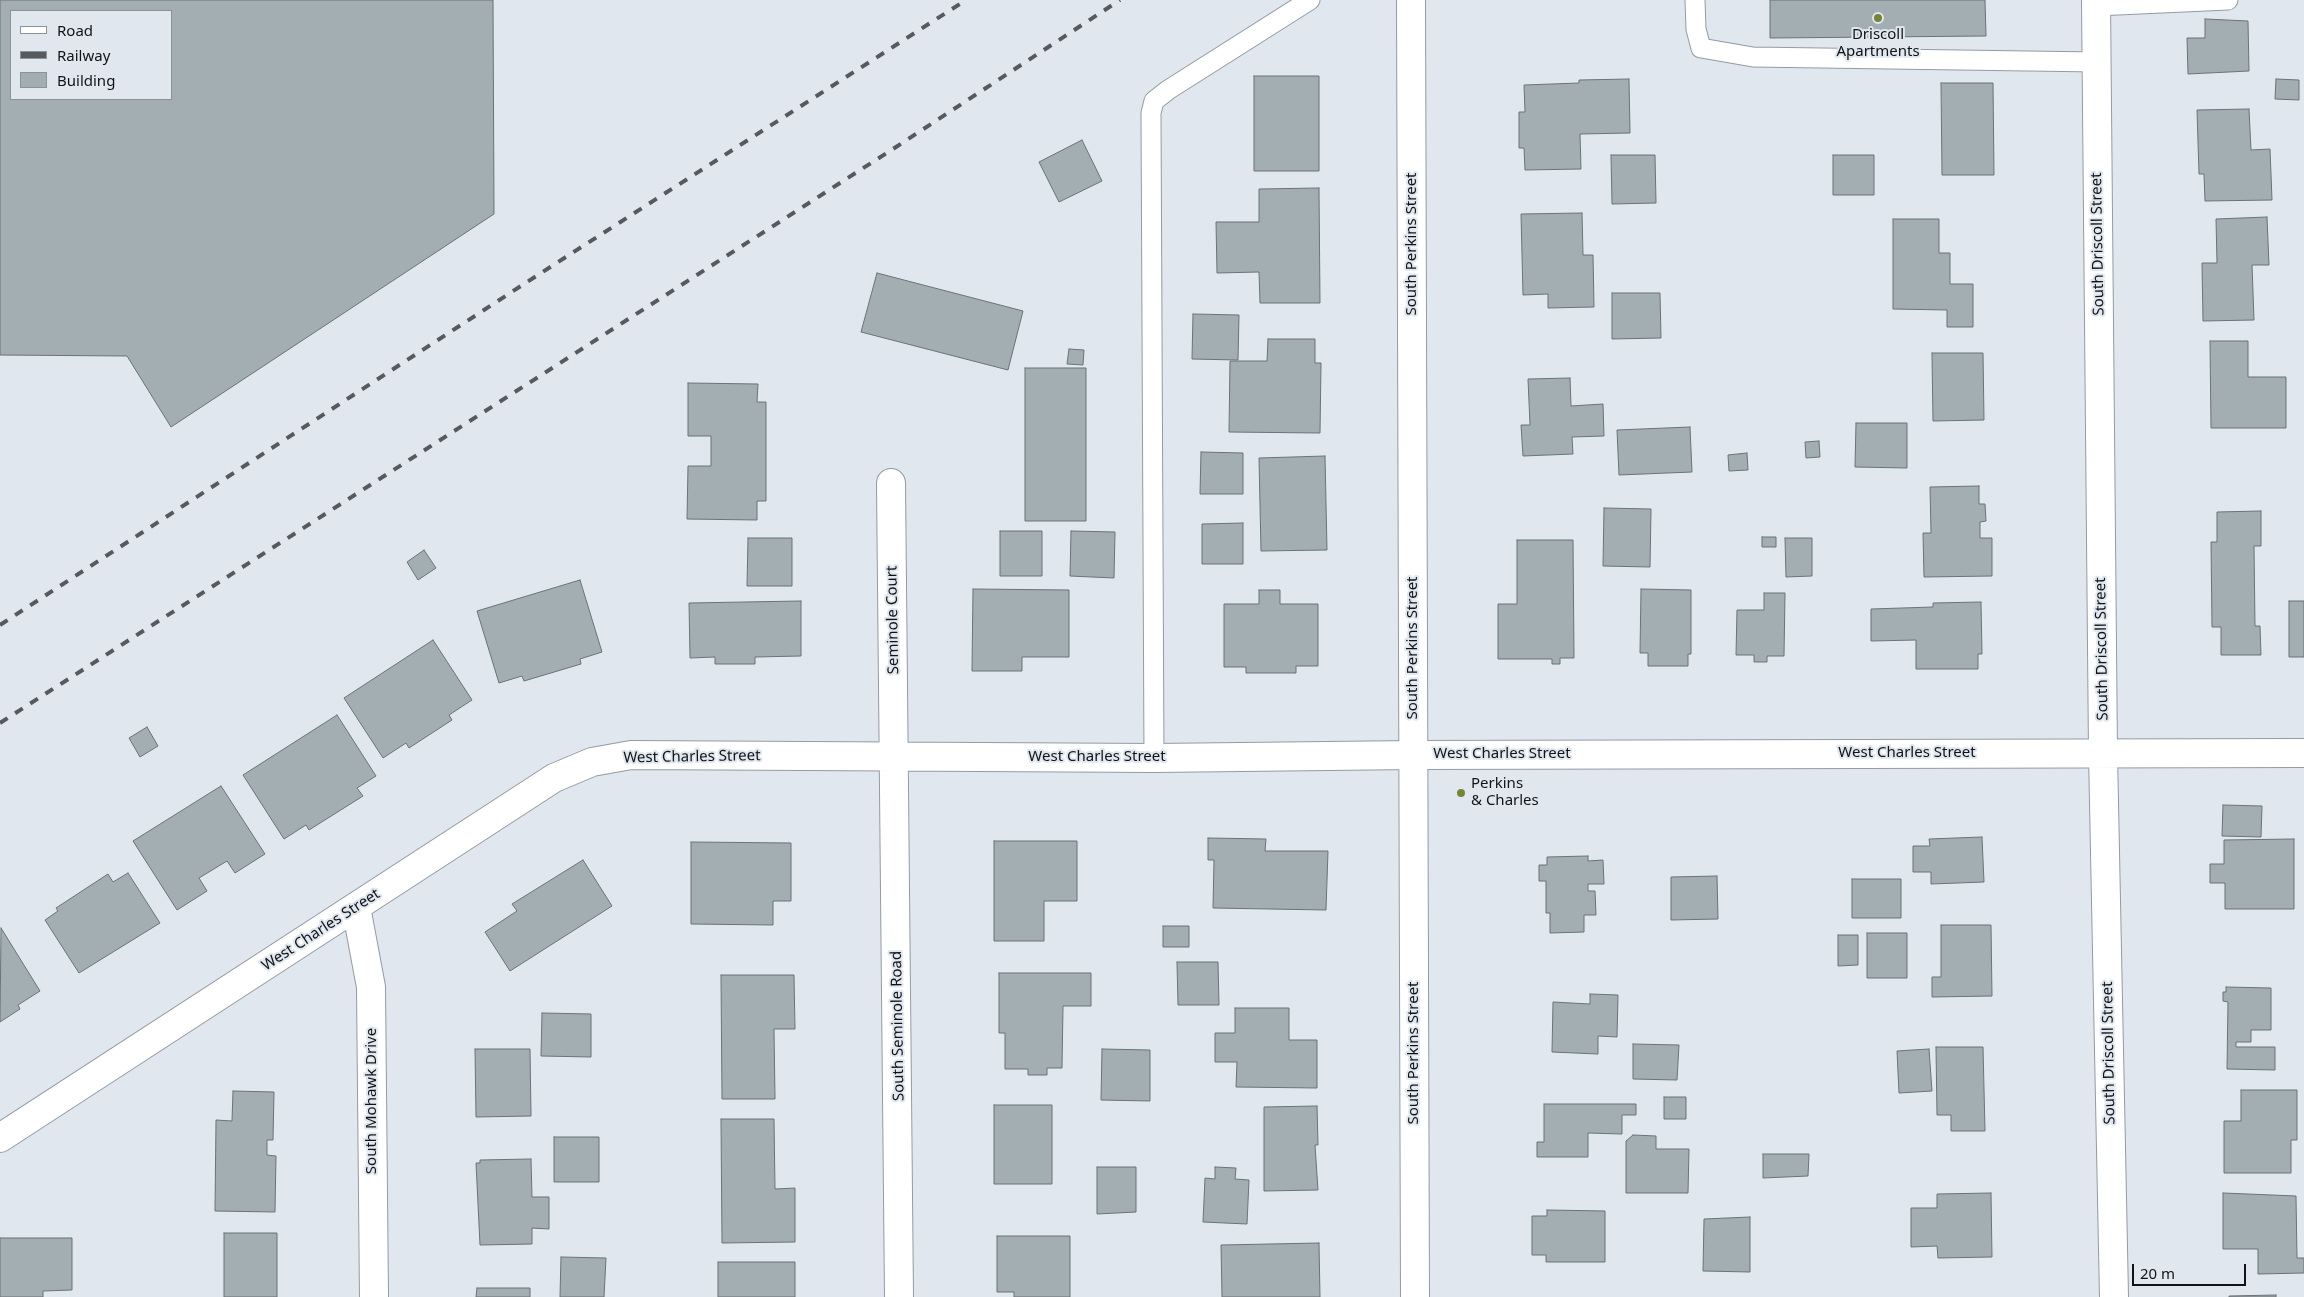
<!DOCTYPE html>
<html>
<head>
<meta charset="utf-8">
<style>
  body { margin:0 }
  #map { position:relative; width:2304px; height:1297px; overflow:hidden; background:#e0e7ef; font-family:"Noto Sans",sans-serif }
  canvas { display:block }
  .legend { position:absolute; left:10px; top:10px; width:162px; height:90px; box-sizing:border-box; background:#e0e7ef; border:1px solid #8d9298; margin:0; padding:6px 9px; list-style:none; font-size:15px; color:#111316 }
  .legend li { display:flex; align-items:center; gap:10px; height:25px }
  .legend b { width:25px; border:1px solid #8d9298 }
  .scale { position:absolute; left:2132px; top:1264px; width:114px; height:22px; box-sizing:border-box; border:2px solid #111316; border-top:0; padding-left:6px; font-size:15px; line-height:18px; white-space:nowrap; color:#111316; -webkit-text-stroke:4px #e0e7ef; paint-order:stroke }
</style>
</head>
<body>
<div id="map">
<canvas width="2304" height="1297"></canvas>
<ul class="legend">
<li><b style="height:6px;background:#fff"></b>Road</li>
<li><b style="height:6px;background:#565a5e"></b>Railway</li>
<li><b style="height:14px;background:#a3aeb2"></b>Building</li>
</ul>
<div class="scale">20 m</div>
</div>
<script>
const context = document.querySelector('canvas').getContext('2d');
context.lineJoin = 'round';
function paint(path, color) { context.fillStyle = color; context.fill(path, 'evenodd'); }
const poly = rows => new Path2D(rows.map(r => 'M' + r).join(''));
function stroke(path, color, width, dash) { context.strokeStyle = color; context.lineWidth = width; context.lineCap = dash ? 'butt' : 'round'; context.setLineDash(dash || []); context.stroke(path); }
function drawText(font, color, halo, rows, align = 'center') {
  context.font = font + ' "Noto Sans",sans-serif'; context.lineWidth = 4; context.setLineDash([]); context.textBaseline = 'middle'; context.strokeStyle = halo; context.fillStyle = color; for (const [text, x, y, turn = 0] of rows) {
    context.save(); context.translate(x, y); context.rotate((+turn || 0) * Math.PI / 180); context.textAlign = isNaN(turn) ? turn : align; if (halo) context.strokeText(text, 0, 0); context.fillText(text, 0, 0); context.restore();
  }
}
const building = poly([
  [0,0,493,0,494,214,171,427,127,356,0,355,0,0],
  [11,11,171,11,171,99,11,99,11,11],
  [1770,0,1985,0,1986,36,1770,38,1770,0],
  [2205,19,2248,21,2249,71,2188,74,2187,38,2205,38,2205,19],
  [1254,76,1319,76,1319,171,1254,171,1254,76],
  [1629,79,1630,133,1580,134,1581,169,1525,170,1524,148,1519,148,1519,112,1525,112,1524,85,1579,83,1579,80,1629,79],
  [2276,79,2299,80,2299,100,2275,99,2276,79],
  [1941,83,1993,83,1994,175,1942,175,1941,83],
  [2249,109,2251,150,2270,149,2272,200,2205,201,2204,174,2199,174,2197,110,2249,109],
  [1082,140,1102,181,1059,202,1039,162,1082,140],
  [1611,155,1655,155,1656,203,1612,204,1611,155],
  [1833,155,1874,155,1874,195,1833,195,1833,155],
  [1319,188,1320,303,1260,303,1259,272,1217,273,1216,222,1259,222,1259,189,1319,188],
  [1582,213,1583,255,1593,255,1594,307,1548,308,1548,294,1523,295,1521,214,1582,213],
  [2267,217,2269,265,2252,265,2254,320,2203,321,2202,263,2217,263,2216,219,2267,217],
  [1893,219,1939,219,1939,253,1950,253,1950,284,1973,284,1973,327,1947,327,1947,310,1893,309,1893,219],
  [877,273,1023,311,1008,370,861,332,877,273],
  [1612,293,1660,293,1661,338,1612,339,1612,293],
  [1193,314,1239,315,1238,360,1192,359,1193,314],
  [1268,339,1315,339,1315,363,1321,363,1320,433,1229,432,1230,361,1267,361,1268,339],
  [2210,341,2248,341,2248,377,2286,377,2286,428,2211,428,2210,341],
  [1069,349,1084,350,1083,365,1067,364,1069,349],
  [1932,353,1983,353,1984,420,1933,421,1932,353],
  [1025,368,1086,368,1086,521,1025,521,1025,368],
  [1570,378,1571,406,1603,404,1604,436,1572,437,1573,454,1523,456,1521,425,1530,425,1528,379,1570,378],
  [688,383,758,384,757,402,766,402,766,501,757,501,757,520,687,519,688,466,711,466,711,436,688,436,688,383],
  [1856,423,1907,423,1907,468,1855,467,1856,423],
  [1690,427,1692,472,1619,475,1617,430,1690,427],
  [1819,441,1820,457,1806,458,1805,442,1819,441],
  [1201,452,1243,453,1243,494,1200,494,1201,452],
  [1747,453,1748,470,1729,471,1728,455,1747,453],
  [1325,456,1327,550,1261,551,1259,458,1325,456],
  [1979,486,1979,504,1985,504,1986,521,1980,522,1980,538,1992,538,1992,576,1924,577,1923,533,1931,533,1930,487,1979,486],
  [1604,508,1651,509,1650,567,1603,566,1604,508],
  [2261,511,2261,546,2254,546,2255,626,2260,626,2261,655,2221,655,2221,627,2212,627,2211,542,2217,542,2217,512,2261,511],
  [1243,523,1243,564,1202,564,1202,524,1243,523],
  [1000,531,1042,531,1042,576,1000,576,1000,531],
  [1071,531,1115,532,1114,578,1070,576,1071,531],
  [1762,537,1776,537,1776,547,1762,547,1762,537],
  [748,538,792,538,792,586,747,586,748,538],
  [1785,538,1812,538,1812,576,1786,577,1785,538],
  [1517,540,1573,540,1574,658,1560,658,1560,664,1552,664,1552,659,1498,659,1498,604,1517,604,1517,540],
  [424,550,436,568,418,580,407,562,424,550],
  [580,580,602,652,580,659,581,664,524,681,522,676,499,683,477,611,580,580],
  [973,589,1069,590,1069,657,1022,657,1022,671,972,671,973,589],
  [1641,589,1691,590,1691,654,1688,654,1688,666,1648,666,1648,653,1640,653,1641,589],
  [1259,590,1280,590,1280,604,1318,604,1318,666,1296,666,1296,673,1246,673,1246,667,1224,667,1224,604,1259,604,1259,590],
  [1764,593,1785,593,1784,656,1767,656,1767,662,1754,662,1754,655,1736,655,1737,610,1764,610,1764,593],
  [801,601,801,656,755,657,755,664,715,664,715,657,690,658,689,603,801,601],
  [2289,601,2304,601,2304,657,2289,657,2289,601],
  [1981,602,1982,654,1978,654,1978,669,1916,669,1916,640,1871,641,1871,609,1933,607,1933,603,1981,602],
  [433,640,472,700,449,715,452,720,409,748,406,743,383,758,344,698,433,640],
  [337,715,376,776,357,788,363,796,309,830,306,825,284,839,243,775,337,715],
  [147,727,158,746,140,757,129,738,147,727],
  [221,786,265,854,235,873,227,861,199,878,207,891,177,910,133,841,221,786],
  [2223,805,2262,806,2261,837,2222,836,2223,805],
  [1982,837,1984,882,1931,884,1931,872,1913,872,1913,846,1930,846,1929,839,1982,837],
  [1208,838,1266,839,1265,851,1328,851,1326,910,1213,908,1214,860,1208,860,1208,838],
  [2294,839,2294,909,2225,909,2225,883,2210,883,2210,864,2224,864,2224,840,2294,839],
  [994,841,1077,841,1077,901,1044,901,1044,941,994,941,994,841],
  [691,842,791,843,791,901,773,901,773,925,691,924,691,842],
  [1588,856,1588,861,1603,860,1604,884,1588,884,1588,891,1595,891,1596,915,1584,915,1584,932,1550,933,1550,913,1546,913,1546,881,1539,881,1539,865,1547,865,1547,857,1588,856],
  [583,860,612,906,510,971,485,932,517,911,512,904,583,860],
  [128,873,160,923,79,973,45,920,58,911,56,908,108,874,113,882,128,873],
  [1717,876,1718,919,1671,920,1671,877,1717,876],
  [1852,879,1901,879,1901,918,1852,918,1852,879],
  [1941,925,1991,925,1992,996,1932,997,1932,977,1941,977,1941,925],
  [1163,926,1189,926,1189,947,1163,947,1163,926],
  [1,928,40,991,18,1005,20,1009,0,1022,1,928],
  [1867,933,1907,933,1907,978,1867,978,1867,933],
  [1838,935,1858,935,1858,965,1838,966,1838,935],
  [1177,962,1218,962,1219,1005,1178,1005,1177,962],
  [999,973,1091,973,1091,1006,1063,1006,1062,1068,1047,1068,1047,1075,1028,1075,1028,1069,1005,1069,1005,1033,999,1033,999,973],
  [721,975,794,975,795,1029,774,1029,775,1099,722,1099,721,975],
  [2226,987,2271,988,2271,1030,2251,1030,2251,1042,2236,1042,2236,1047,2275,1047,2275,1070,2227,1069,2228,1002,2223,1001,2223,992,2226,992,2226,987],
  [1590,994,1618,995,1617,1037,1598,1036,1598,1054,1552,1052,1553,1002,1590,1004,1590,994],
  [1235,1008,1289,1008,1289,1040,1317,1040,1317,1088,1236,1087,1237,1062,1215,1062,1215,1033,1235,1033,1235,1008],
  [542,1013,591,1014,591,1057,541,1056,542,1013],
  [1633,1044,1679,1045,1677,1080,1633,1079,1633,1044],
  [1936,1047,1983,1047,1985,1131,1951,1131,1951,1115,1937,1115,1936,1047],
  [475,1049,530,1049,531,1116,476,1117,475,1049],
  [1102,1049,1150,1050,1150,1101,1101,1100,1102,1049],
  [1929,1049,1932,1091,1899,1093,1897,1051,1929,1049],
  [2241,1090,2297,1090,2297,1140,2291,1140,2291,1173,2224,1173,2224,1121,2241,1121,2241,1090],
  [233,1091,274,1092,273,1140,267,1140,267,1155,276,1156,275,1212,215,1211,216,1120,232,1121,233,1091],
  [1664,1097,1686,1097,1686,1119,1664,1119,1664,1097],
  [1544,1104,1636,1104,1636,1115,1622,1115,1622,1134,1588,1133,1588,1157,1537,1157,1537,1142,1544,1142,1544,1104],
  [994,1105,1052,1105,1052,1184,994,1184,994,1105],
  [1317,1106,1318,1145,1315,1145,1318,1190,1264,1191,1264,1107,1317,1106],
  [721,1119,774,1119,775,1189,795,1188,795,1242,722,1243,721,1119],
  [1633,1135,1656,1136,1656,1149,1689,1149,1688,1193,1626,1193,1626,1141,1633,1135],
  [554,1137,599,1137,599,1182,554,1182,554,1137],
  [1763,1154,1809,1154,1808,1176,1763,1178,1763,1154],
  [531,1159,532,1197,549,1197,549,1229,532,1228,532,1244,480,1245,476,1163,480,1163,480,1160,531,1159],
  [1097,1167,1136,1167,1136,1212,1097,1214,1097,1167],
  [1215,1167,1236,1168,1235,1179,1249,1180,1247,1224,1203,1222,1205,1178,1215,1179,1215,1167],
  [1991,1193,1992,1257,1938,1258,1937,1246,1911,1247,1911,1208,1937,1208,1937,1194,1991,1193],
  [2223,1193,2296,1196,2297,1258,2304,1258,2304,1273,2258,1274,2258,1249,2223,1249,2223,1193],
  [1547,1210,1605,1211,1605,1262,1546,1262,1546,1255,1532,1255,1532,1216,1547,1216,1547,1210],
  [1750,1217,1750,1272,1703,1271,1704,1219,1750,1217],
  [224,1233,277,1233,277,1297,224,1297,224,1233],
  [997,1236,1070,1236,1070,1297,1014,1297,1014,1292,997,1292,997,1236],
  [0,1238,72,1238,72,1290,43,1291,43,1297,0,1297,0,1238],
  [1319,1243,1320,1297,1222,1297,1221,1245,1319,1243],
  [561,1257,606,1258,604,1297,560,1297,561,1257],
  [718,1262,795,1262,795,1297,718,1297,718,1262],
  [477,1288,530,1288,530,1297,476,1297,477,1288],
  [2276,1295,2276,1297,2229,1297,2229,1296,2276,1295]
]);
const lane = poly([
  [1695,0,1696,29,1701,48,1753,57,2097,62],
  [2096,6,2228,0],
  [1154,758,1151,113,1154,101,1168,90,1310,0]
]);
const street = poly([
  [1411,0,1415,1297],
  [2096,0,2103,753,2114,1297],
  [891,483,899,1297],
  [356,907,371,987,374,1297],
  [0,1138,554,778,592,762,631,755,1154,758,1414,755,2304,753]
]);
const rail = poly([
  [0,625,527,282,966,0],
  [0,723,896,147,1120,0]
]);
const markers = [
  [1878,18,5,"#758534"],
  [1461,793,5,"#758534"]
];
const poiNames = [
  ["Driscoll",1878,35],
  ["Apartments",1878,52],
  ["Perkins",1471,784,"left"],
  ["& Charles",1471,801,"left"]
];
const streetNames = [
  ["South Perkins Street",1412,244,-90],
  ["South Driscoll Street",2098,244,-91],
  ["Seminole Court",893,620,-91],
  ["South Perkins Street",1413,648,-90],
  ["South Driscoll Street",2102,649,-91],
  ["West Charles Street",1907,753],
  ["West Charles Street",1502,754],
  ["West Charles Street",692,757,-1],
  ["West Charles Street",1097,757],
  ["West Charles Street",321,930,-33],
  ["South Seminole Road",898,1026,-91],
  ["South Perkins Street",1414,1053,-90],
  ["South Driscoll Street",2109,1053,-91],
  ["South Mohawk Drive",372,1101,-90]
];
paint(building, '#a3aeb2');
stroke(building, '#6a7377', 1);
stroke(lane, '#949ba2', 21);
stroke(street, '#949ba2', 30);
stroke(lane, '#fff', 19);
stroke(street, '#fff', 28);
stroke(rail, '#565a5e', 4, [9, 9]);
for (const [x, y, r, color] of markers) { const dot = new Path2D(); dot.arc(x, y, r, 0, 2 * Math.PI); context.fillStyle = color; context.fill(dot); stroke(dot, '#e0e7ef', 2); }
drawText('15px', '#111316', '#e0e7ef', poiNames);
drawText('15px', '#111316', '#e0e7ef', streetNames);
</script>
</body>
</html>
